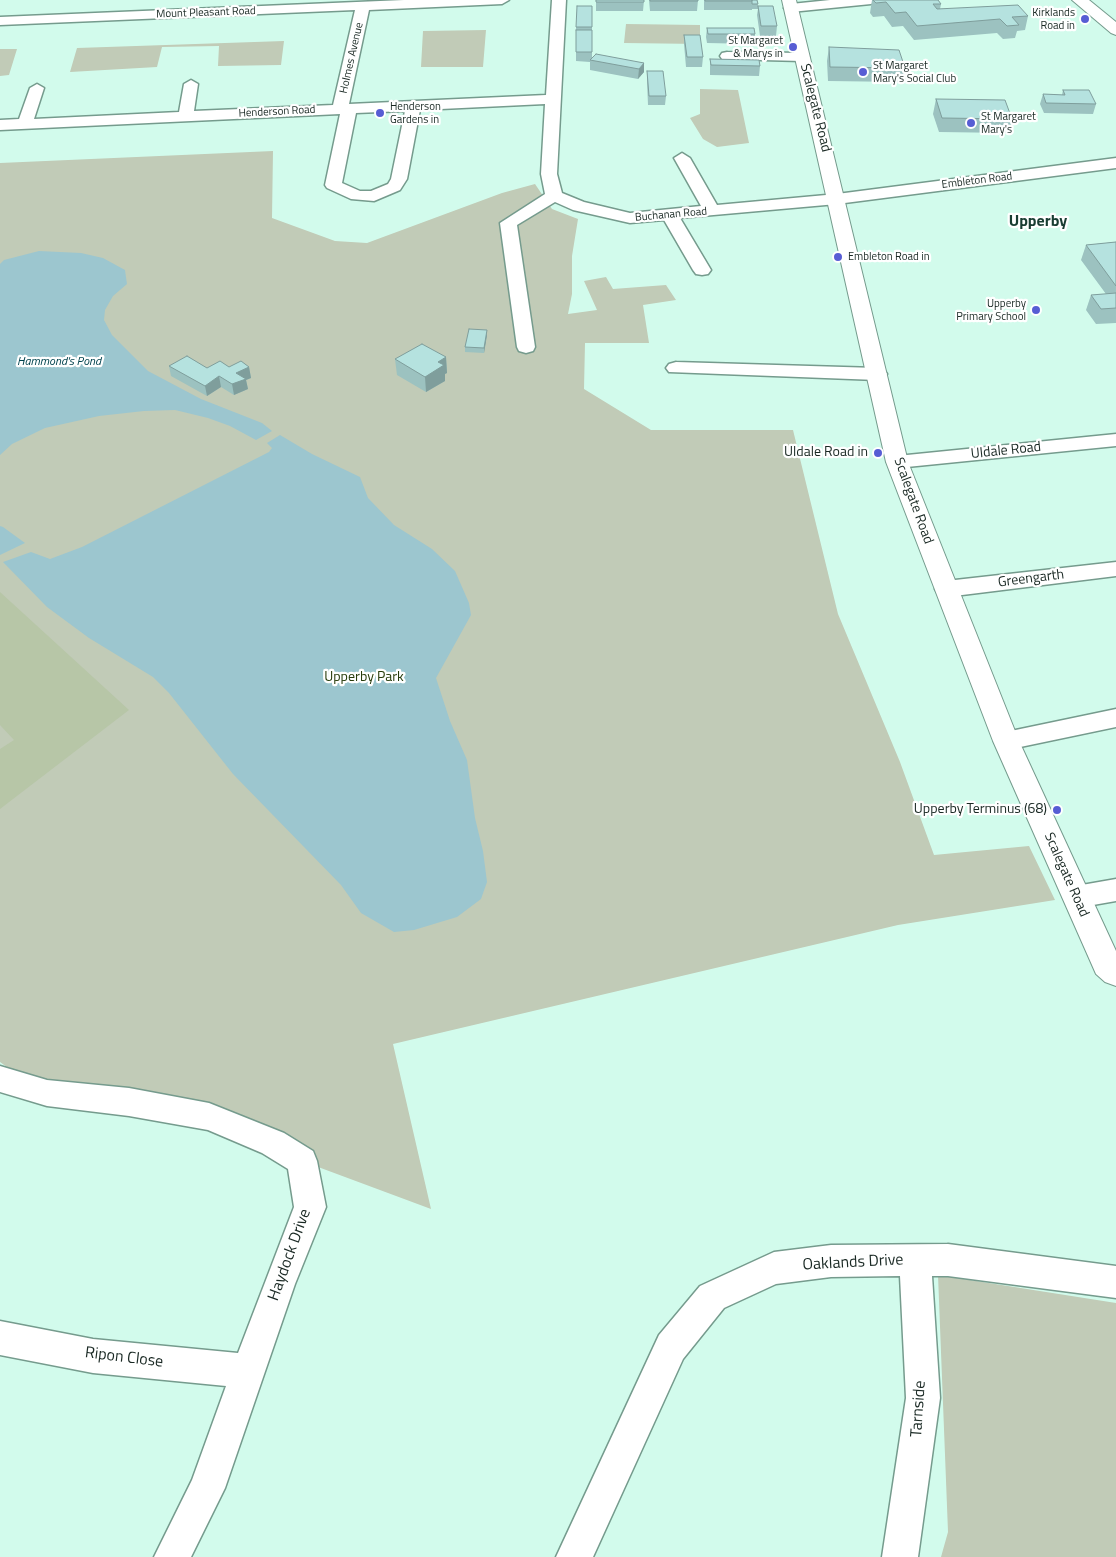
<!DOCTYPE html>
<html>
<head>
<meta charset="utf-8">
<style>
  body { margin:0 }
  canvas { display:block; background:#d2fbec }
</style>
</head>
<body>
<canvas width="1116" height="1557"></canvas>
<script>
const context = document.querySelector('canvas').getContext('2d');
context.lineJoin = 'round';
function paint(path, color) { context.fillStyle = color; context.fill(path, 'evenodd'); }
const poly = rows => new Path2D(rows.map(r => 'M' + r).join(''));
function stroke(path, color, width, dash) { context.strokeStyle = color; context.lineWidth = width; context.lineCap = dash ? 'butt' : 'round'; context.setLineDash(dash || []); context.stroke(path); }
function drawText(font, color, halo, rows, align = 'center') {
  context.font = font + ' "Titillium Web",sans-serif'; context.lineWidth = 4.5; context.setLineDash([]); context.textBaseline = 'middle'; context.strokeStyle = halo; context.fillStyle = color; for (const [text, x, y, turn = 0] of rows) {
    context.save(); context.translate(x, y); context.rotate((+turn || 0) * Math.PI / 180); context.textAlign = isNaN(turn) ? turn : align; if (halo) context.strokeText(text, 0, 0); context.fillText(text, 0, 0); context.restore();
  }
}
const green = poly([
  [626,24,700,25,700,44,624,43],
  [486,30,483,67,421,67,423,31],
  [284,41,281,65,218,66,219,46,162,47,157,67,70,72,77,48],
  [0,49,17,49,9,75,0,76],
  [700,89,738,90,749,143,717,147,703,139,690,118,700,114],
  [273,151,272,218,335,241,367,243,502,193,535,184,552,209,578,219,572,256,572,294,568,314,597,310,584,281,606,277,613,289,666,285,676,300,643,305,649,343,585,343,584,389,651,430,793,430,838,614,900,762,934,855,1029,846,1055,900,898,925,393,1044,431,1209,302,1161,129,1102,15,1073,0,1062,0,163],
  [938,1275,1116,1303,1116,1557,941,1557,948,1532]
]);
const forest = poly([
  [0,592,129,710,0,809,0,749,14,740,0,725]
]);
const water = poly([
  [39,251,81,253,103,258,125,270,127,284,113,296,105,310,104,320,112,335,148,371,201,399,262,423,272,431,256,440,230,426,208,418,175,410,144,411,99,416,45,428,12,444,0,455,0,264,4,260],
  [280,435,312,454,360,477,368,498,394,525,432,549,455,571,469,603,471,615,436,678,450,721,467,760,475,818,483,851,487,882,481,899,457,917,414,930,394,932,361,913,341,885,233,774,169,693,153,677,89,638,47,607,3,562,31,552,50,559,82,547,269,452,272,448,267,443],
  [0,526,3,527,25,543,0,555]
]);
const minor = poly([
  [404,0,509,0,502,4,369,10,349,104,546,95,552,0,566,0,557,174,562,193,584,202,630,213,701,206,674,158,682,153,690,158,717,205,837,194,1116,158,1116,168,837,204,680,218,711,270,708,274,702,275,696,274,693,270,664,220,630,223,573,210,555,202,517,225,535,347,533,351,526,353,519,351,517,347,500,223,545,194,541,174,545,104,420,110,407,179,400,190,374,201,351,199,327,188,325,185,340,114,0,130,0,120,19,119,30,88,37,84,44,88,34,119,179,112,184,84,191,80,198,84,194,111,333,105,355,10,0,25,0,17,404,0],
  [405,111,391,179,388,184,371,191,360,191,342,183,356,113,405,111],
  [830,0,878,0,871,4,791,12,784,8,791,4,830,0],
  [727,52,802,53,809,57,802,61,722,59,720,56,722,53,727,52],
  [676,362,877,368,884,370,887,374,884,378,877,380,669,372,666,368,669,364,676,362],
  [1116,434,1116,446,897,468,890,466,887,462,890,458,897,456,1116,434],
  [1116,562,1116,576,946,597,938,594,935,589,938,584,946,581,1116,562],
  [1116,709,1116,727,1006,750,997,747,994,741,997,735,1006,732,1116,709],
  [1116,879,1116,901,1076,908,1067,905,1063,897,1067,889,1076,886,1116,879],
  [0,1066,47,1080,129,1088,209,1103,284,1133,313,1151,317,1161,326,1207,295,1284,225,1488,191,1557,154,1557,192,1480,226,1386,93,1373,0,1355,0,1321,93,1339,238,1353,294,1207,288,1169,262,1153,208,1130,129,1116,47,1106,0,1092,0,1066],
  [948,1244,1116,1266,1116,1298,948,1276,932,1276,940,1398,918,1557,882,1557,906,1398,900,1276,831,1277,776,1284,724,1308,683,1359,593,1557,556,1557,659,1335,700,1286,774,1252,831,1245,948,1244]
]);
const tertiary = poly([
  [782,0,796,0,908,462,1019,741,1116,951,1116,986,1105,982,1096,974,993,741,886,462,782,0],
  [1072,0,1089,0,1116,22,1116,35,1111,33,1072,0]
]);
const wall = poly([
  [596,0,644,0,643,11,596,11],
  [649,0,698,0,697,11,650,11],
  [704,0,757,0,758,6,777,26,776,36,760,36,757,15,758,9,752,9,752,10,704,10],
  [872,0,938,0,941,4,940,9,1028,16,1025,30,1017,31,1015,38,1003,39,997,33,914,40,903,26,892,27,884,16,873,17,870,13],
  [592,6,592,58,644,63,644,72,638,79,590,70,590,62,576,61,576,27],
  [707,28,755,34,754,44,707,43,706,37],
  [684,35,703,57,702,67,686,67,684,44],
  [829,47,905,68,902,82,828,81,827,61],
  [710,59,760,66,759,76,710,75],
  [647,71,666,96,665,105,648,105,647,81],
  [1063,90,1096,104,1093,114,1044,113,1040,104,1043,94,1062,95],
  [936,99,1012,119,1009,133,939,132,933,114],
  [1116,242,1116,323,1096,324,1086,310,1091,295,1106,294,1081,260,1086,245],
  [487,335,484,353,465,352,465,347],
  [446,357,447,373,445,374,445,381,426,392,397,375,395,359],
  [169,366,207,368,249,367,251,378,246,380,248,389,234,395,221,387,207,396,171,376]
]);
const shadedWall = poly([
  [644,63,644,72,638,79,639,69],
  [487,330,487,335,484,353,484,348],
  [446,357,447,373,445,374,445,381,426,392,425,377,438,362],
  [249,367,251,378,246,380,248,389,234,395,232,384,236,373],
  [219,376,221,387,207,396,205,386]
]);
const building = poly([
  [596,0,644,0,644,2,596,2,596,0],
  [650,0,698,0,698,1,650,1,650,0],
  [705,0,752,0,752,1,705,1,705,0],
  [752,0,757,0,758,4,752,4,752,0],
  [873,0,938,0,941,4,933,4,937,9,1018,5,1028,16,1012,17,1019,25,1007,26,1000,19,917,26,906,12,895,13,886,2,876,3,873,0],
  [577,6,592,6,592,27,576,27,577,6],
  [758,6,773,6,777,26,761,26,758,6],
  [707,28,754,28,755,34,708,34,707,28],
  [576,30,592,30,592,52,576,52,576,30],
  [684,35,700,35,703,57,687,57,684,35],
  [829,47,899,50,905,68,830,67,829,47],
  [596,54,644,63,639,69,590,60,596,54],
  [710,59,759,60,760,66,711,65,710,59],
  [647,71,663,71,666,96,649,96,647,71],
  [1063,90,1089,90,1096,104,1046,103,1043,94,1065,95,1063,90],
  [936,99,1005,100,1012,119,942,118,936,99],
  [1116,242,1116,286,1086,245,1116,242],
  [1116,293,1116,308,1101,309,1091,295,1116,293],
  [469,329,487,330,484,348,465,347,469,329],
  [422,344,446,357,438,362,444,365,425,377,395,359,422,344],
  [187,356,207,368,220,361,229,367,241,361,249,367,236,373,246,379,232,384,219,376,205,386,169,366,187,356]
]);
const markers = [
  [1085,19,5,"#575dd4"],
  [793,47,5,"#575dd4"],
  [863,72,5,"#575dd4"],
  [380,113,5,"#575dd4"],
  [971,123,5,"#575dd4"],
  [838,257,5,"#575dd4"],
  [1036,310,5,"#575dd4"],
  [878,453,5,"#575dd4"],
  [1057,810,5,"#575dd4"]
];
const farStreetnames = [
  ["Mount Pleasant Road",206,13,-2],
  ["Holmes Avenue",352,58,-77],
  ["Henderson Road",277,112,-3],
  ["Embleton Road",977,181,-7],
  ["Buchanan Road",671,215,-5]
];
const farPoinames = [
  ["Kirklands",1075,13,"right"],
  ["Road in",1075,26,"right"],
  ["St Margaret",783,41,"right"],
  ["& Marys in",783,54,"right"],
  ["St Margaret",873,66],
  ["Mary's Social Club",873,79],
  ["Henderson",390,107],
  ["Gardens in",390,120],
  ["St Margaret",981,117],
  ["Mary's",981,130],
  ["Embleton Road in",848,257],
  ["Upperby",1026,304,"right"],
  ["Primary School",1026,317,"right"]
];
const farWaternames = [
  ["Hammond's Pond",59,362]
];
const streetNames = [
  ["Scalegate Road",815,108,76],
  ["Uldale Road",1006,451,-6],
  ["Scalegate Road",913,501,70],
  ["Greengarth",1031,579,-7],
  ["Scalegate Road",1066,875,66]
];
const poiNames = [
  ["Uldale Road in",868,453],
  ["Upperby Terminus (68)",1047,810]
];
const parkNames = [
  ["Upperby Park",364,678]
];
const farDistrictnames = [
  ["Upperby",1038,222]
];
const nearStreetnames = [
  ["Haydock Drive",290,1255,-70],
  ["Oaklands Drive",853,1263,-3],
  ["Ripon Close",124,1358,7],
  ["Tarnside",919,1409,-86]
];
paint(green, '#c1cbb7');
paint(forest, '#b7c6a7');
paint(water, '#9cc6cf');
stroke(minor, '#759b8d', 3);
stroke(tertiary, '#759b8d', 2);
paint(minor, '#fff');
paint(tertiary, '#fff');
paint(wall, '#9cc2c0');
paint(shadedWall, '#7f9e9c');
paint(building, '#b5e2df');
stroke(building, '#7f9e9c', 1);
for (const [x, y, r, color] of markers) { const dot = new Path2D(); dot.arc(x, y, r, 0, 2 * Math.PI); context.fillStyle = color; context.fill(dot); stroke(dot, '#fff', 2); }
drawText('11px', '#192823', '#fff', farStreetnames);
drawText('11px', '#192823', '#fff', farPoinames, 'left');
drawText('italic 12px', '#00424d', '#fff', farWaternames);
drawText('14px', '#192823', '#fff', streetNames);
drawText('14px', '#192823', '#fff', poiNames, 'right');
drawText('14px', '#263a09', '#fff', parkNames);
drawText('bold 16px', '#193d32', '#fff', farDistrictnames);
drawText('16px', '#192823', '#fff', nearStreetnames);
</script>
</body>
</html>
